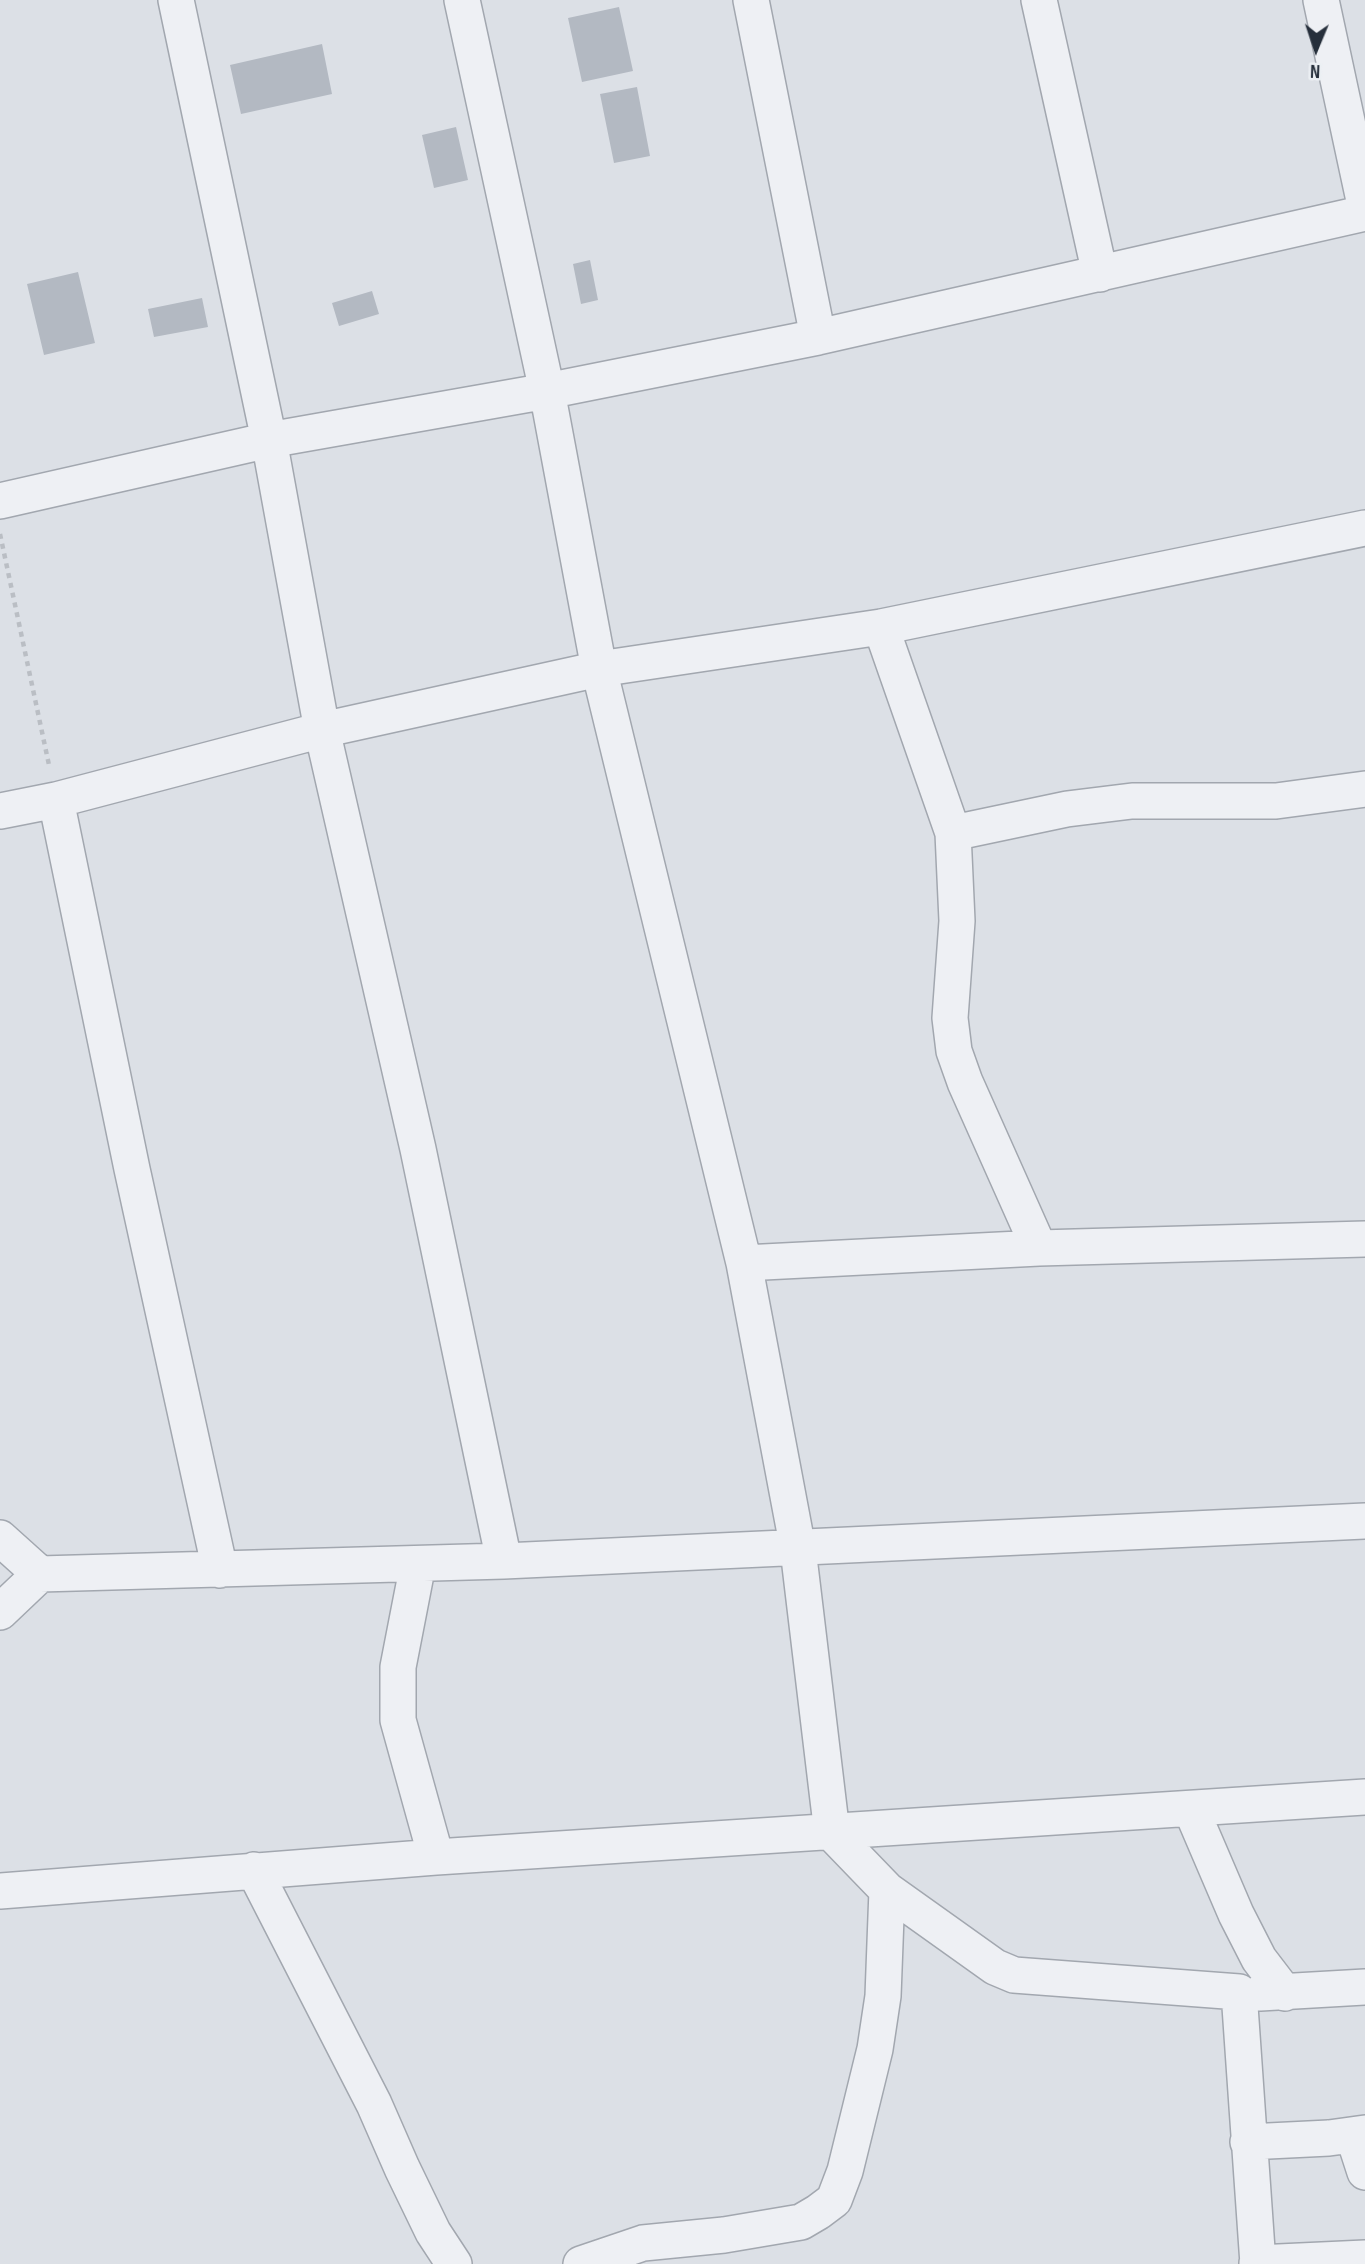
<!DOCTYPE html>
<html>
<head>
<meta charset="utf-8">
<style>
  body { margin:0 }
  #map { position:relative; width:1365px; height:2264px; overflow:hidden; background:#dce0e6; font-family:"Sofia Sans Condensed",sans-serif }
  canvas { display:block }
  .north { position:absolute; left:1281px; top:14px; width:70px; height:70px; -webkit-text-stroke:5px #ebeff3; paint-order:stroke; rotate:182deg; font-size:19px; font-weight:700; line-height:28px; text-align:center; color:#262f3b }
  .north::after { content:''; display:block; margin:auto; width:24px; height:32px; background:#262f3b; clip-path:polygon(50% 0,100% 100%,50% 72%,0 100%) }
</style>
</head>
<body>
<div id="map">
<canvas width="1365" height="2264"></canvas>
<div class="north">N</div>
</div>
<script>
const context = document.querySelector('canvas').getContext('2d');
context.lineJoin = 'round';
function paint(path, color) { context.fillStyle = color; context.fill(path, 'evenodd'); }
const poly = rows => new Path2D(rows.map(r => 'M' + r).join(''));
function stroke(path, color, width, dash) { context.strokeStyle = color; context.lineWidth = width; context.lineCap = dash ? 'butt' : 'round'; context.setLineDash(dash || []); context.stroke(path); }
const building = poly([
  [619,7,633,71,582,82,568,18],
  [322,44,332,94,241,114,230,65],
  [637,87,650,156,614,163,600,94],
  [456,127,468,180,434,188,422,135],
  [590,260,598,300,581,304,573,264],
  [78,272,95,343,44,355,27,284],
  [372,291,379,314,339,326,332,303],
  [202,298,208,327,154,337,148,309]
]);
const path = poly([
  [0,534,49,765]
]);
const minor = poly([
  [176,0,269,440,322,730,418,1149,504,1561],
  [462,0,547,391,599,669,744,1263,798,1549,832,1833,887,1890,995,1967,1014,1975,1239,1992,1258,2264],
  [751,0,818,337],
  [1039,0,1100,274],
  [1321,0,1365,205],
  [0,501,269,440,547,391,818,337,1365,213],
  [881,627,953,833,957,921,950,1018,954,1051,965,1082,1039,1248],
  [56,800,132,1169,220,1570],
  [0,811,56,800,322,730,599,669,881,627,1365,528],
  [953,833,1067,809,1132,801,1276,801,1365,789],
  [744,1263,1039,1248,1365,1239],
  [0,1538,40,1574,504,1561,1365,1521],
  [418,1564,398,1667,398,1720,436,1857],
  [0,1612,40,1574],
  [1191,1809,1236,1914,1259,1959,1285,1993],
  [254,1870,374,2104,402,2168,433,2232,454,2264],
  [0,1891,436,1857,1365,1797],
  [1260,1993,1365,1987],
  [1353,2135,1365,2172],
  [1248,2142,1329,2138,1365,2133],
  [1257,2263,1365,2258],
  [581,2264,643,2243,724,2235,801,2222,818,2212,834,2200,845,2171,875,2049,883,1996,887,1890]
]);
paint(building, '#b3b9c2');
stroke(minor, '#a2a7af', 38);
stroke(path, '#babec4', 4.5, [5, 5]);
stroke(minor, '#eef0f4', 35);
</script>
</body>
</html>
